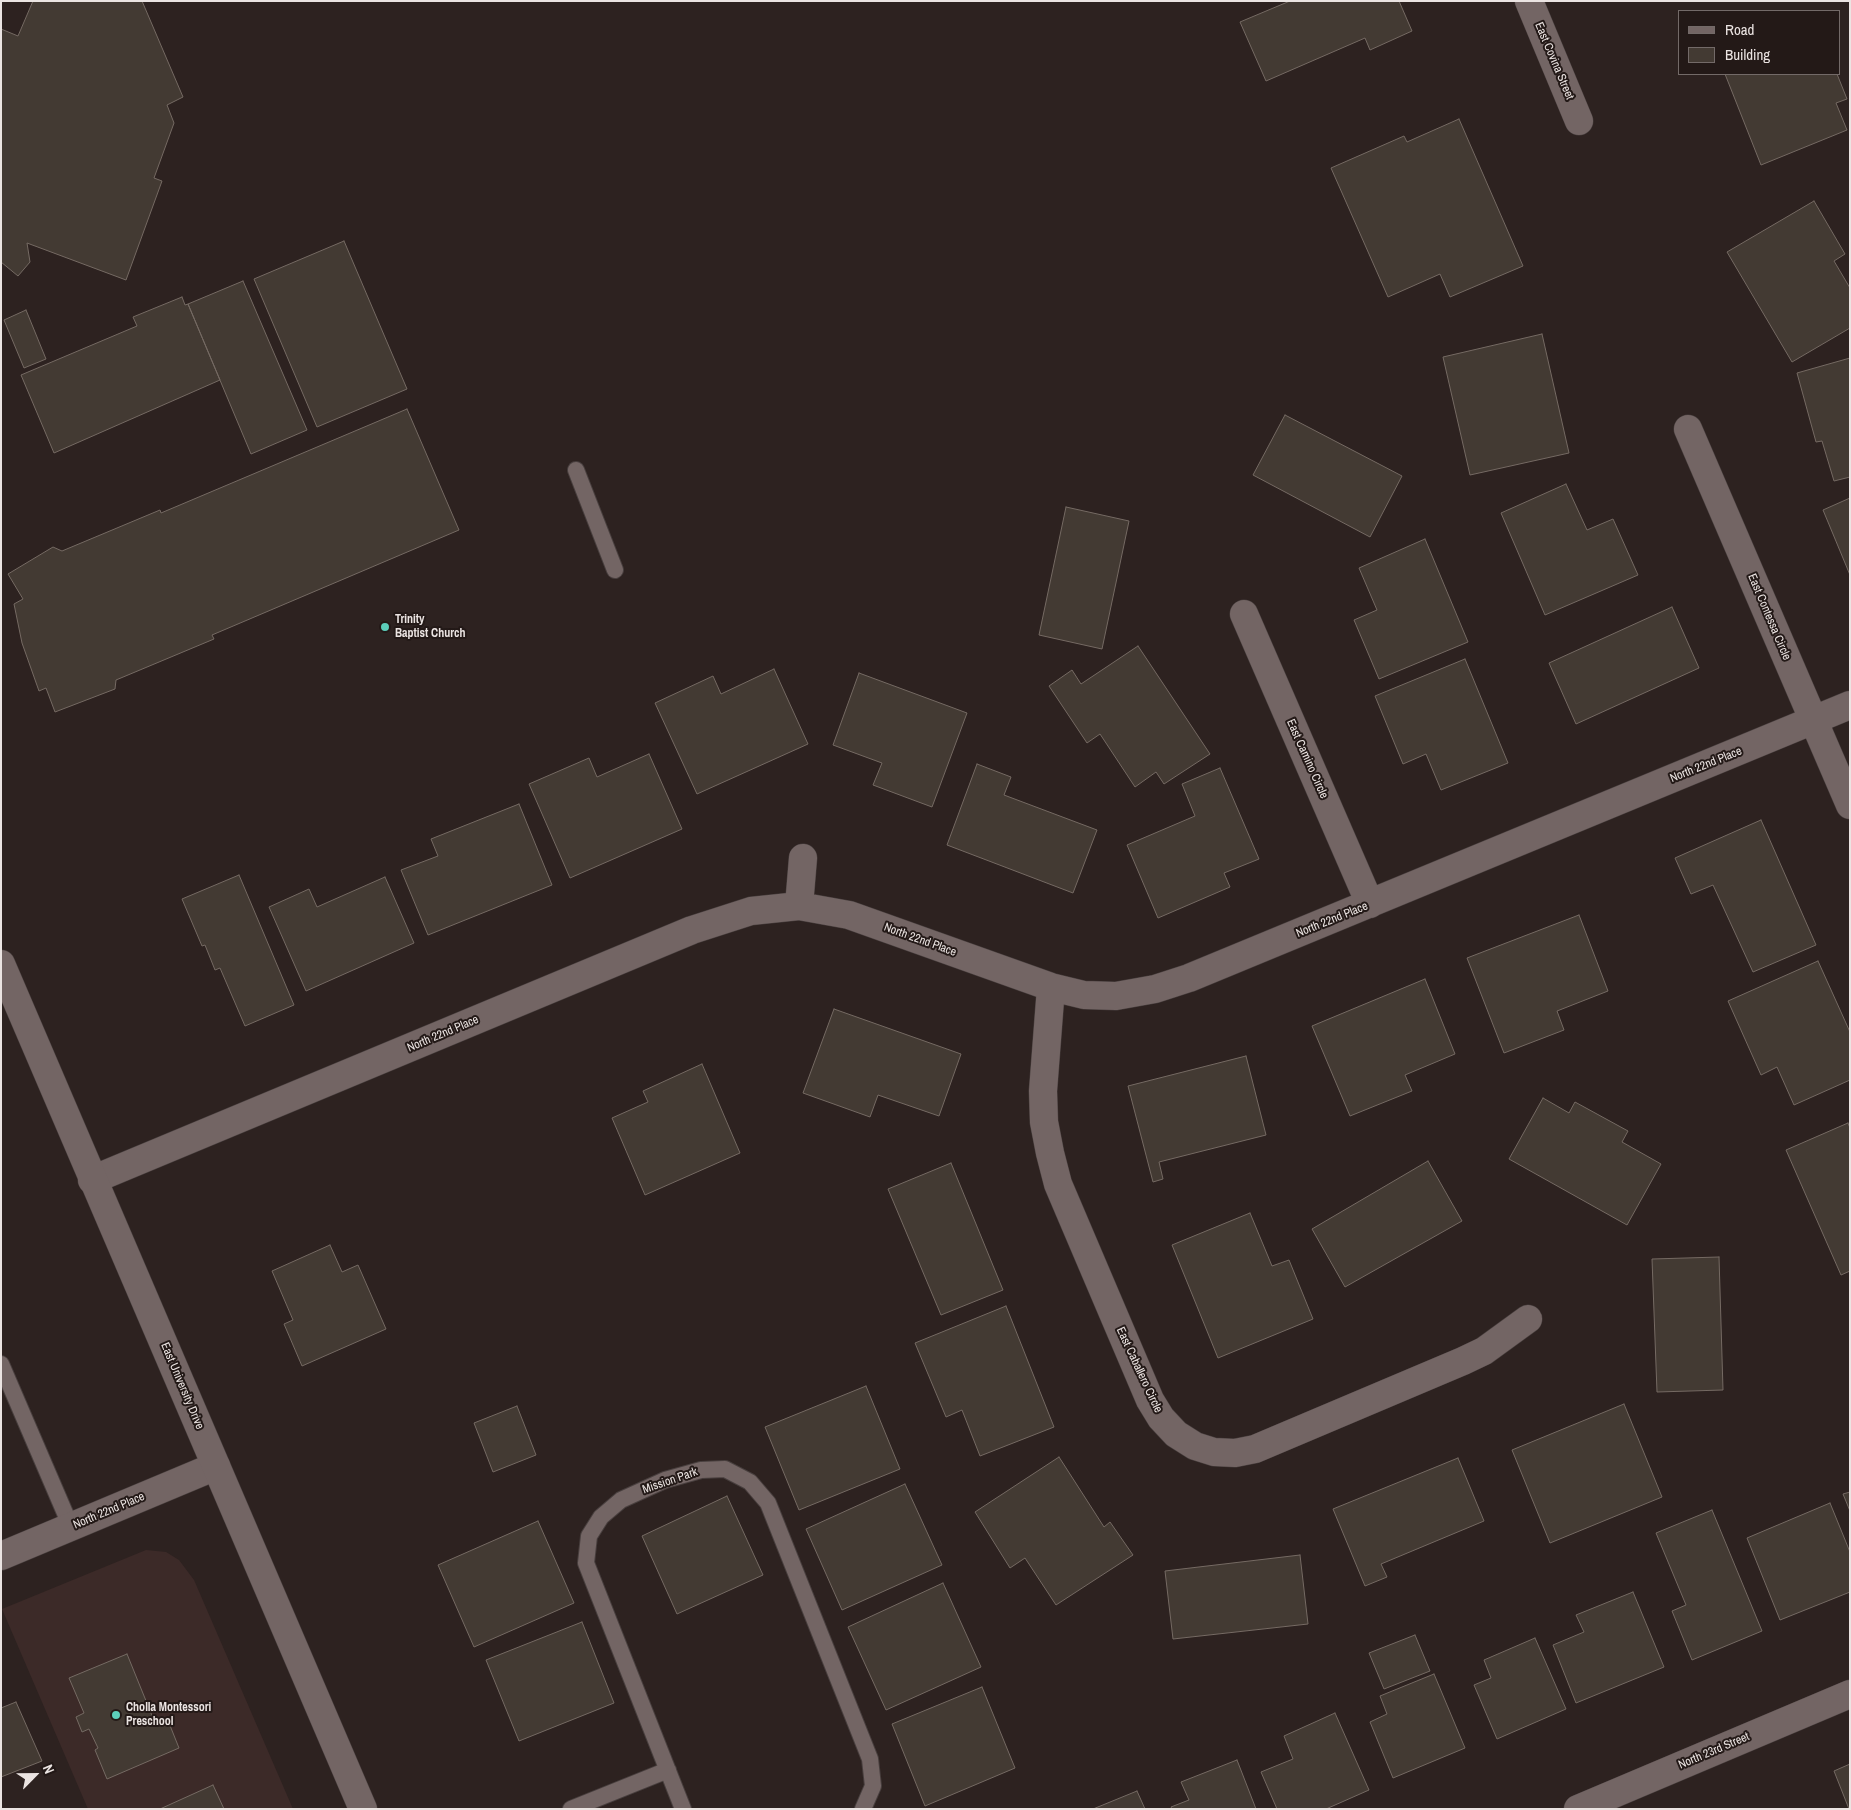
<!DOCTYPE html>
<html>
<head>
<meta charset="utf-8">
<style>
  body { margin:0 }
  #map { position:relative; width:1851px; height:1810px; overflow:hidden; background:#2d2220; font-family:"Archivo Narrow",sans-serif }
  canvas { display:block }
  .frame { position:absolute; inset:0; border:2px solid #ebe4e2; pointer-events:none }
  .legend { position:absolute; left:1678px; top:10px; width:162px; height:65px; box-sizing:border-box; background:#231917; border:1px solid #736a68; margin:0; padding:6px 9px; list-style:none; font-size:15px; color:#ebe4e2 }
  .legend li { display:flex; align-items:center; gap:10px; height:25px }
  .legend b { width:25px; border:1px solid #736a68 }
  .north { position:absolute; left:10px; top:1750px; width:50px; height:50px; -webkit-text-stroke:4px #231917; paint-order:stroke; rotate:67deg; font-size:14px; font-weight:700; line-height:20px; text-align:center; color:#ebe4e2 }
  .north::after { content:''; display:block; margin:auto; width:18px; height:22px; background:#ebe4e2; clip-path:polygon(50% 0,100% 100%,50% 72%,0 100%) }
</style>
</head>
<body>
<div id="map">
<canvas width="1851" height="1810"></canvas>
<div class="frame"></div>
<ul class="legend">
<li><b style="height:6px;background:#736564"></b>Road</li>
<li><b style="height:14px;background:#433a33"></b>Building</li>
</ul>
<div class="north">N</div>
</div>
<script>
const context = document.querySelector('canvas').getContext('2d');
context.lineJoin = 'round';
function paint(path, color) { context.fillStyle = color; context.fill(path, 'evenodd'); }
const poly = rows => new Path2D(rows.map(r => 'M' + r).join(''));
function stroke(path, color, width, dash) { context.strokeStyle = color; context.lineWidth = width; context.lineCap = dash ? 'butt' : 'round'; context.setLineDash(dash || []); context.stroke(path); }
function drawText(font, color, halo, rows, align = 'center') {
  context.font = font + ' "Archivo Narrow",sans-serif'; context.lineWidth = 4; context.setLineDash([]); context.textBaseline = 'middle'; context.strokeStyle = halo; context.fillStyle = color; for (const [text, x, y, turn = 0] of rows) {
    context.save(); context.translate(x, y); context.rotate((+turn || 0) * Math.PI / 180); context.textAlign = isNaN(turn) ? turn : align; if (halo) context.strokeText(text, 0, 0); context.fillText(text, 0, 0); context.restore();
  }
}
const built = poly([
  [146,1550,166,1552,179,1560,194,1580,293,1809,88,1809,2,1609]
]);
const building = poly([
  [33,1,142,1,183,97,167,105,174,123,154,178,162,181,126,280,27,243,30,262,18,276,1,262,1,29,18,36,33,1],
  [1290,1,1399,1,1412,31,1370,50,1365,38,1266,81,1240,22,1290,1],
  [1725,74,1837,74,1847,99,1836,103,1847,130,1761,165,1725,74],
  [1459,119,1523,266,1450,297,1440,274,1388,297,1331,168,1404,136,1407,142,1459,119],
  [1814,201,1845,254,1834,261,1850,288,1850,328,1792,362,1727,252,1814,201],
  [344,241,407,389,317,427,254,279,344,241],
  [243,281,307,430,251,454,188,304,243,281],
  [182,297,185,305,188,304,220,380,54,453,21,375,137,326,133,317,182,297],
  [26,310,46,359,24,368,4,320,26,310],
  [1542,334,1569,453,1470,475,1443,357,1542,334],
  [1850,358,1850,477,1834,481,1822,441,1816,442,1797,373,1850,358],
  [407,409,459,530,212,635,214,639,116,680,115,689,55,712,46,688,39,691,22,643,14,604,23,599,8,574,53,547,62,551,160,510,161,513,407,409],
  [1285,415,1402,476,1370,537,1253,475,1285,415],
  [1566,484,1587,530,1613,519,1638,575,1545,615,1501,513,1566,484],
  [1850,498,1850,575,1823,510,1850,498],
  [1066,507,1129,521,1102,649,1039,635,1066,507],
  [1425,539,1468,642,1379,679,1354,620,1377,610,1359,568,1425,539],
  [1672,607,1699,668,1576,724,1549,663,1672,607],
  [1138,646,1210,754,1164,784,1156,772,1135,787,1100,734,1087,743,1049,686,1072,670,1081,684,1138,646],
  [1465,659,1508,763,1441,790,1426,754,1403,764,1375,696,1465,659],
  [774,669,808,744,697,794,655,703,713,676,721,694,774,669],
  [859,673,967,713,932,807,873,785,882,763,833,745,859,673],
  [649,754,682,829,570,878,529,784,589,758,597,777,649,754],
  [977,764,1011,777,1004,795,1097,830,1073,893,947,845,977,764],
  [1220,768,1259,859,1224,873,1230,887,1158,918,1127,845,1195,816,1182,784,1220,768],
  [519,804,552,885,428,935,401,870,438,856,431,839,519,804],
  [1761,820,1816,945,1753,972,1713,885,1691,894,1675,858,1761,820],
  [239,875,294,1005,245,1026,220,968,215,970,205,945,202,946,182,899,239,875],
  [385,877,414,943,306,991,269,907,309,889,317,907,385,877],
  [1579,915,1608,991,1557,1011,1564,1030,1504,1053,1467,958,1579,915],
  [1818,961,1850,1032,1850,1080,1794,1105,1777,1067,1761,1075,1728,1001,1818,961],
  [1425,979,1455,1054,1405,1075,1412,1091,1350,1116,1312,1026,1425,979],
  [834,1009,961,1054,939,1116,878,1095,870,1117,803,1093,834,1009],
  [1246,1056,1266,1135,1159,1162,1163,1179,1153,1182,1128,1086,1246,1056],
  [702,1064,740,1153,645,1195,612,1118,648,1102,643,1091,702,1064],
  [1543,1098,1569,1113,1575,1102,1628,1131,1622,1142,1661,1164,1627,1225,1509,1159,1543,1098],
  [1848,1123,1850,1128,1850,1271,1841,1275,1786,1150,1848,1123],
  [1428,1161,1462,1221,1345,1287,1312,1229,1428,1161],
  [951,1163,1003,1290,941,1315,888,1189,951,1163],
  [1250,1213,1272,1266,1289,1260,1313,1319,1218,1358,1172,1245,1250,1213],
  [330,1245,342,1272,358,1265,386,1329,302,1366,284,1324,293,1320,272,1271,330,1245],
  [1719,1257,1723,1390,1657,1392,1652,1259,1719,1257],
  [1006,1306,1054,1427,980,1456,962,1410,946,1417,915,1343,1006,1306],
  [866,1386,900,1469,799,1510,765,1427,866,1386],
  [1624,1404,1662,1497,1550,1543,1512,1450,1624,1404],
  [517,1406,536,1455,493,1472,474,1423,517,1406],
  [1059,1457,1104,1527,1110,1522,1133,1555,1056,1605,1025,1558,1010,1568,975,1512,1059,1457],
  [1458,1458,1484,1521,1381,1564,1387,1577,1365,1586,1333,1509,1458,1458],
  [905,1484,942,1565,842,1610,806,1529,905,1484],
  [1850,1492,1850,1511,1843,1494,1850,1492],
  [727,1496,763,1575,677,1614,642,1536,727,1496],
  [1830,1503,1850,1552,1850,1592,1780,1620,1747,1538,1830,1503],
  [1712,1510,1762,1631,1692,1660,1672,1611,1686,1605,1656,1533,1712,1510],
  [538,1521,574,1603,474,1647,438,1565,538,1521],
  [1300,1555,1308,1624,1173,1639,1165,1571,1300,1555],
  [943,1583,981,1667,886,1710,848,1627,943,1583],
  [1633,1592,1664,1667,1576,1703,1553,1645,1584,1632,1576,1615,1633,1592],
  [582,1622,614,1703,519,1741,486,1660,582,1622],
  [1415,1635,1430,1671,1384,1689,1369,1653,1415,1635],
  [1535,1638,1566,1709,1497,1739,1474,1685,1491,1678,1484,1660,1535,1638],
  [127,1654,155,1723,167,1718,179,1748,107,1779,95,1750,98,1748,89,1729,82,1732,76,1717,84,1713,69,1678,127,1654],
  [1434,1674,1465,1748,1393,1778,1370,1722,1387,1714,1380,1696,1434,1674],
  [982,1687,1015,1768,925,1806,892,1724,982,1687],
  [16,1702,42,1761,1,1777,1,1708,16,1702],
  [1335,1713,1369,1790,1326,1809,1277,1809,1261,1772,1293,1759,1284,1736,1335,1713],
  [1237,1760,1256,1809,1172,1809,1171,1807,1189,1800,1181,1782,1237,1760],
  [1850,1764,1850,1809,1849,1809,1834,1771,1850,1764],
  [213,1785,224,1809,160,1809,213,1785],
  [1137,1791,1145,1809,1093,1809,1137,1791]
]);
const service = poly([
  [576,470,615,570],
  [1,1364,71,1527],
  [571,1809,668,1770],
  [683,1809,586,1563,589,1536,601,1517,621,1500,665,1480,701,1470,725,1469,750,1482,768,1503,870,1759,873,1786,863,1809]
]);
const minor = poly([
  [1529,1,1579,121],
  [1688,429,1850,805],
  [1244,614,1370,904],
  [799,906,803,858],
  [1051,987,1043,1091,1044,1122,1050,1153,1058,1184,1150,1400,1161,1418,1176,1434,1195,1446,1214,1452,1235,1453,1255,1449,1463,1361,1484,1351,1528,1319],
  [92,1180,692,930,751,911,799,906,849,915,1051,987,1084,995,1116,996,1155,989,1189,978,1850,705],
  [1,1556,216,1466],
  [1578,1809,1850,1694]
]);
const secondary = poly([
  [1,964,363,1809]
]);
const markers = [
  [385,627,5,"#5cceba"],
  [116,1715,5,"#5cceba"]
];
const streetNames = [
  ["East Covina Street",1554,61,67],
  ["East Contessa Circle",1769,617,67],
  ["East Camino Circle",1307,759,66],
  ["North 22nd Place",1706,765,-22],
  ["North 22nd Place",1332,920,-22],
  ["North 22nd Place",920,940,20],
  ["North 22nd Place",443,1034,-23],
  ["East Caballero Circle",1139,1370,65],
  ["East University Drive",182,1386,67],
  ["Mission Park",670,1481,-19],
  ["North 22nd Place",109,1511,-23],
  ["North 23rd Street",1714,1751,-23]
];
const poiNames = [
  ["Trinity",395,620],
  ["Baptist Church",395,634],
  ["Cholla Montessori",126,1708],
  ["Preschool",126,1722]
];
paint(built, '#3c2a28');
paint(building, '#433a33');
stroke(building, '#756a63', 1);
stroke(service, '#483f3e', 18);
stroke(minor, '#483f3e', 29);
stroke(secondary, '#483f3e', 29);
stroke(service, '#736564', 16);
stroke(minor, '#736564', 28);
stroke(secondary, '#736564', 28);
for (const [x, y, r, color] of markers) { const dot = new Path2D(); dot.arc(x, y, r, 0, 2 * Math.PI); context.fillStyle = color; context.fill(dot); stroke(dot, '#231917', 2); }
drawText('12px', '#ebe4e2', '#231917', streetNames);
drawText('bold 12px', '#ebe4e2', '#231917', poiNames, 'left');
</script>
</body>
</html>
